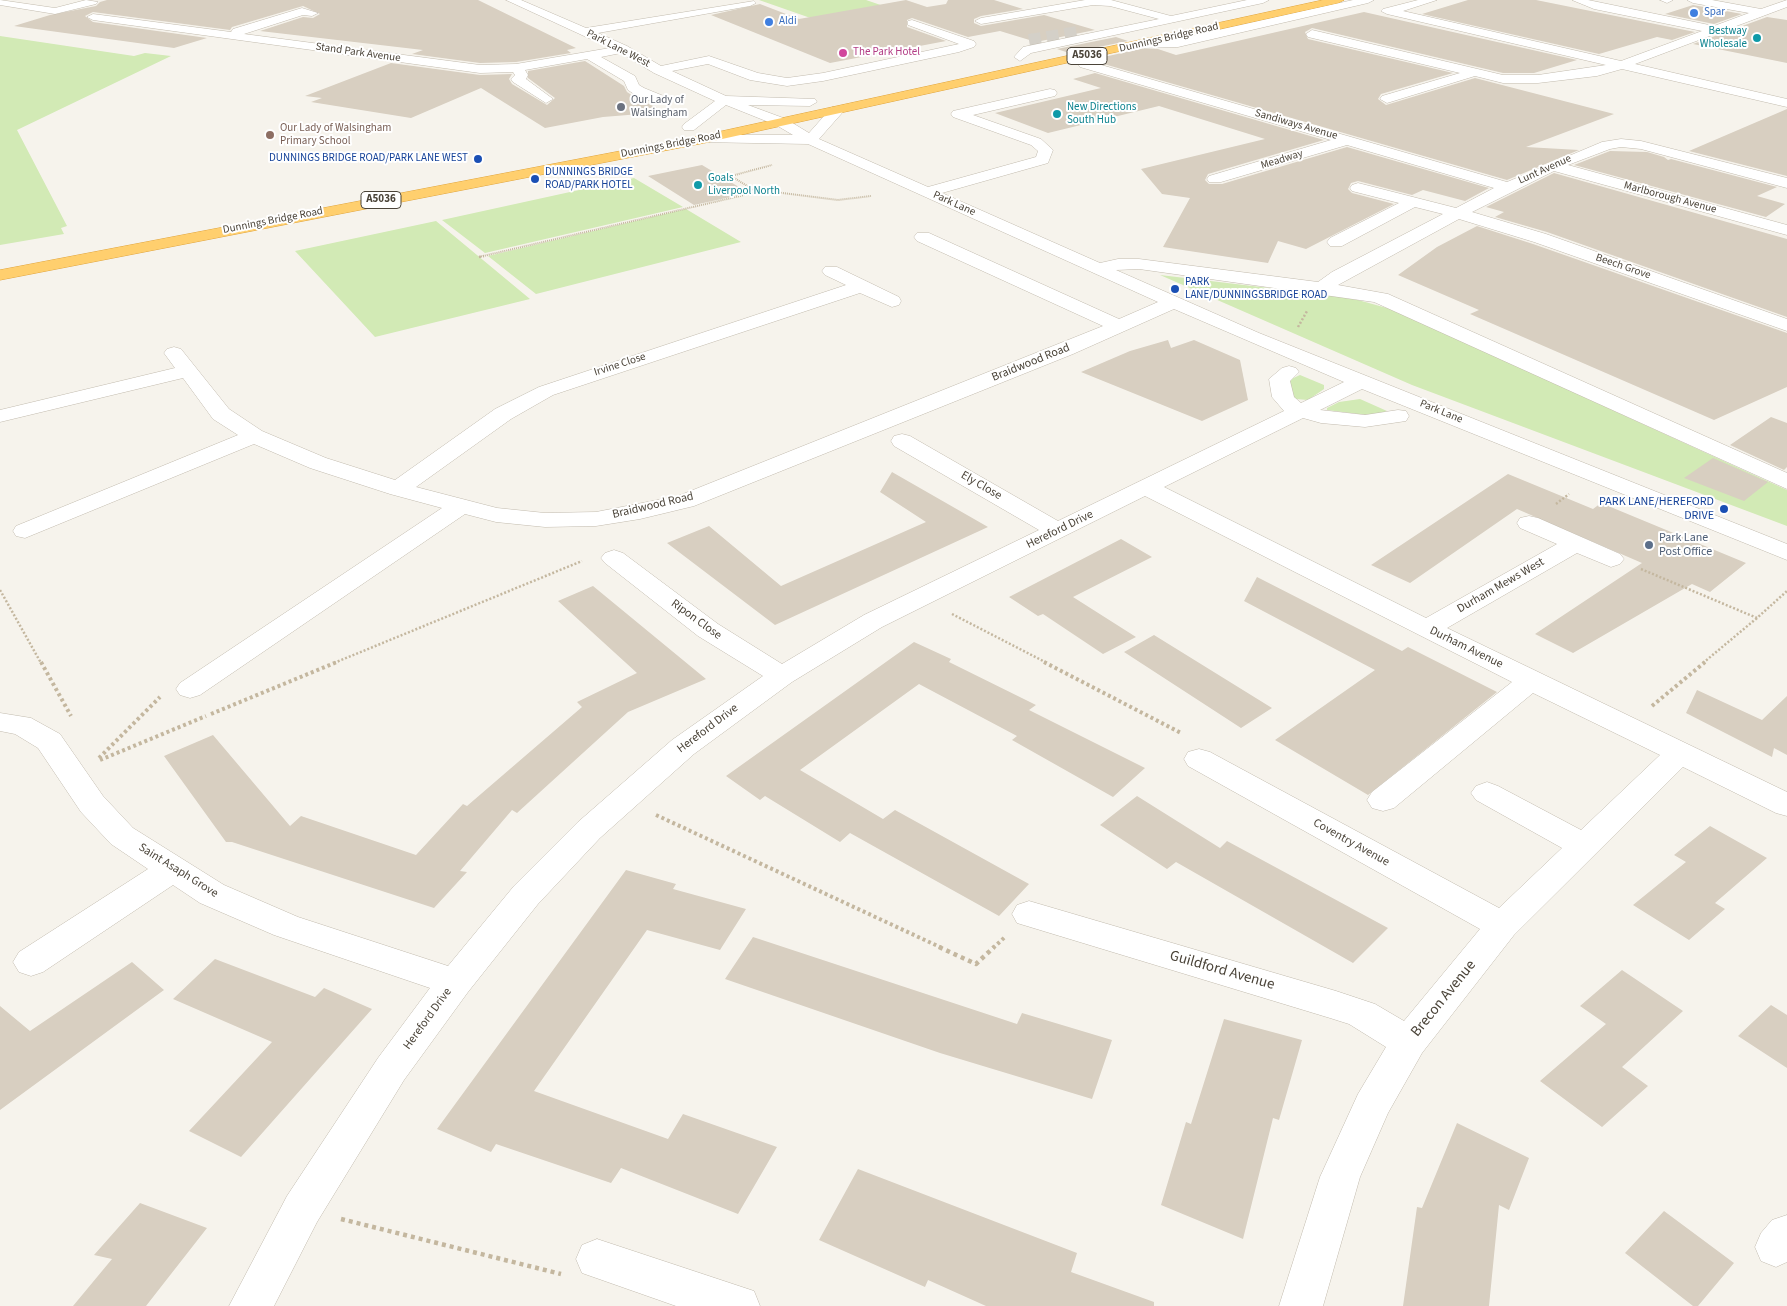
<!DOCTYPE html>
<html>
<head>
<meta charset="utf-8">
<style>
  body { margin:0 }
  canvas { display:block; background:#f6f3ec }
</style>
</head>
<body>
<canvas width="1787" height="1306"></canvas>
<script>
const context = document.querySelector('canvas').getContext('2d');
context.lineJoin = 'round';
function paint(path, color) { context.fillStyle = color; context.fill(path, 'evenodd'); }
const poly = rows => new Path2D(rows.map(r => 'M' + r).join(''));
function stroke(path, color, width, dash) { context.strokeStyle = color; context.lineWidth = width; context.lineCap = dash ? 'butt' : 'round'; context.setLineDash(dash || []); context.stroke(path); }
function drawText(font, color, halo, rows, align = 'center') {
  context.font = font + ' "Source Sans 3",sans-serif'; context.lineWidth = 4; context.setLineDash([]); context.textBaseline = 'middle'; context.strokeStyle = halo; context.fillStyle = color; for (const [text, x, y, turn = 0] of rows) {
    context.save(); context.translate(x, y); context.rotate((+turn || 0) * Math.PI / 180); context.textAlign = isNaN(turn) ? turn : align; if (halo) context.strokeText(text, 0, 0); context.fillText(text, 0, 0); context.restore();
  }
}
const green = poly([
  [759,0,866,0,913,16,842,29],
  [0,36,134,56,145,53,171,56,17,130,67,226,61,228,64,234,0,245],
  [634,178,683,207,485,253,442,220],
  [686,209,741,242,536,294,488,256],
  [436,221,530,299,375,337,295,251],
  [1160,275,1328,295,1358,300,1394,310,1787,490,1787,526,1412,385],
  [1300,375,1324,385,1324,389,1308,400,1296,399,1293,397,1289,380],
  [1360,399,1387,411,1373,416,1327,410,1327,408,1339,402]
]);
const building = poly([
  [107,0,478,0,576,48,567,50,571,53,516,62,480,63,412,54,423,50,260,31,303,17,313,18,320,14,303,6,232,27,230,30,93,12,85,16,93,22,207,38,174,48,14,26,50,15,96,6,100,2],
  [906,0,927,7,946,4,948,0,994,0,1023,9,981,16,974,19,974,23,981,26,1044,15,1095,30,1036,42,1000,31,968,37,912,18,907,20,907,27,946,41,830,63,711,15,760,4,799,19],
  [1468,0,1536,0,1695,32,1672,40,1657,37,1599,54,1422,14],
  [1693,5,1742,14,1714,24,1665,14],
  [1364,12,1577,60,1534,73,1503,73,1312,28,1305,32,1308,39,1453,73,1381,94,1378,99,1386,105,1475,78,1614,114,1526,147,1579,150,1507,180,1090,60,1140,49,1158,49,1176,55],
  [1767,17,1787,20,1787,63,1693,44],
  [1116,37,1128,41,1069,53,1057,49],
  [585,61,624,86,627,92,633,96,665,112,603,117,545,128,481,88,411,118,311,102,322,98,305,96,391,63,480,75,512,74,509,79,512,84,547,105,555,98,528,78,528,71],
  [1095,73,1324,140,1208,174,1205,180,1209,184,1222,184,1347,147,1489,188,1465,201,1423,190,1412,195,1358,181,1351,183,1348,189,1352,193,1394,204,1306,249,1278,241,1268,263,1163,247,1190,198,1162,194,1141,169,1265,139,1159,106,1048,133,995,113,1101,88,1073,79],
  [1787,109,1787,176,1689,151],
  [1610,151,1647,152,1664,157,1668,160,1671,159,1777,187,1757,196,1785,204,1766,217,1574,165],
  [702,165,749,193,694,205,648,176],
  [1554,173,1787,239,1787,317,1547,232,1495,217,1504,212,1486,207],
  [1477,226,1533,244,1787,333,1787,387,1714,420,1470,314,1479,310,1398,275,1437,247],
  [1168,340,1171,348,1194,340,1240,360,1248,400,1202,421,1081,372,1130,351],
  [1771,417,1787,423,1787,467,1784,470,1730,445],
  [1713,458,1768,482,1744,501,1684,478],
  [892,472,988,527,775,625,667,543,709,526,781,586,926,522,880,492],
  [1508,474,1593,509,1601,503,1746,563,1710,592,1692,584,1573,653,1535,634,1642,563,1517,509,1410,583,1371,565],
  [1121,539,1152,557,1073,597,1136,637,1103,654,1043,614,1038,616,1009,597],
  [1257,577,1402,651,1408,647,1497,692,1368,795,1275,740,1375,670,1244,601],
  [593,586,706,679,628,712,517,813,512,810,460,871,467,872,434,908,232,842,226,842,164,756,213,735,290,826,301,816,416,855,463,804,467,806,582,707,577,702,637,673,558,601],
  [1154,635,1272,708,1241,728,1124,652],
  [914,642,951,659,949,662,1036,705,1029,710,1145,768,1113,797,1012,740,1017,736,919,684,800,770,883,819,895,810,1029,884,999,916,850,833,840,842,765,796,760,800,726,776],
  [1697,690,1762,720,1787,696,1787,755,1774,748,1772,757,1686,713],
  [1137,796,1220,848,1227,841,1388,928,1353,963,1176,862,1167,869,1100,825],
  [1710,826,1767,858,1715,903,1725,909,1689,940,1633,905,1686,862,1674,855],
  [626,870,676,884,673,889,746,909,720,950,647,930,534,1091,668,1139,683,1114,777,1147,738,1214,621,1168,611,1183,496,1144,491,1152,437,1129],
  [753,937,1017,1024,1022,1013,1112,1040,1092,1099,940,1053,725,979],
  [215,959,315,997,324,988,372,1009,241,1157,189,1131,272,1042,173,999],
  [132,962,164,990,0,1110,0,1006,30,1031],
  [1622,970,1683,1011,1622,1067,1648,1086,1602,1127,1540,1081,1606,1024,1580,1006],
  [1771,1005,1787,1015,1787,1068,1738,1036],
  [1224,1019,1302,1040,1279,1120,1273,1118,1243,1239,1161,1205,1186,1122,1191,1124],
  [1457,1123,1529,1158,1509,1210,1499,1205,1489,1306,1403,1306,1417,1207,1422,1208],
  [858,1169,1077,1253,1071,1272,1154,1302,1154,1306,986,1306,928,1280,925,1287,819,1240],
  [140,1203,207,1228,146,1306,73,1306,112,1259,94,1255],
  [1664,1211,1734,1263,1698,1306,1693,1306,1625,1253]
]);
const minorTunnel = poly([
  [1029,40,1078,32]
]);
const pathFar3 = poly([
  [757,192,775,192,838,200,871,196],
  [479,257,757,192,731,176,772,165]
]);
const pathFar2 = poly([
  [479,257,484,256],
  [1298,327,1307,311],
  [1556,504,1569,494],
  [1641,569,1757,618,1787,591],
  [0,590,41,663],
  [952,614,1047,663],
  [334,663,582,561],
  [1703,663,1757,618]
]);
const pathFar1 = poly([
  [41,662,71,716],
  [1044,662,1181,733],
  [1652,706,1705,662],
  [211,714,337,662],
  [99,758,160,697],
  [100,760,206,716],
  [656,815,942,948],
  [993,948,1005,937]
]);
const path = poly([
  [939,947,976,964,994,947],
  [341,1219,561,1274]
]);
const minor = poly([
  [0,0,55,8,86,0,98,2,96,4,55,14,0,5,0,0],
  [506,0,521,0,586,28,754,1,756,3,750,6,598,33,627,46,661,66,709,56,758,73,787,78,823,73,959,44,908,25,908,21,912,20,974,41,976,44,974,47,959,52,823,81,787,86,750,80,708,64,672,71,726,96,815,99,817,102,810,106,748,105,786,119,809,133,832,107,842,107,844,110,842,113,819,139,928,187,1036,157,1038,151,1031,145,953,117,951,114,953,111,1050,89,1055,90,1057,93,1055,96,973,115,1041,139,1053,150,1048,163,942,193,1100,263,1118,259,1139,259,1318,282,1332,272,1443,214,1415,207,1342,246,1330,246,1327,242,1330,238,1399,203,1352,191,1350,188,1352,185,1358,183,1456,208,1494,188,1347,145,1221,182,1209,182,1207,179,1209,176,1331,140,1080,67,1078,64,1080,61,1084,60,1507,182,1602,142,1621,139,1641,141,1787,178,1787,188,1641,149,1621,147,1610,149,1568,165,1787,225,1787,235,1554,171,1472,212,1546,234,1787,319,1787,331,1534,242,1459,219,1338,285,1388,294,1787,473,1787,489,1374,302,1139,269,1116,270,1259,333,1787,544,1787,560,1362,389,1320,410,1365,415,1398,410,1406,411,1409,416,1406,421,1365,427,1321,423,1303,418,1164,487,1426,618,1557,544,1520,528,1517,523,1520,518,1529,516,1538,518,1620,554,1624,559,1620,564,1611,567,1577,553,1447,628,1787,792,1787,816,1776,813,1683,767,1514,935,1422,1053,1388,1113,1360,1177,1323,1306,1279,1306,1320,1177,1358,1094,1386,1047,1349,1024,1330,1018,1017,923,1012,914,1017,905,1029,901,1336,991,1375,1004,1404,1021,1480,929,1188,766,1184,759,1188,752,1199,749,1210,752,1499,908,1562,848,1476,800,1471,793,1476,786,1487,782,1498,786,1581,830,1660,755,1533,693,1394,808,1383,811,1372,808,1367,800,1372,792,1512,682,1145,496,882,627,792,682,694,754,600,838,538,904,468,992,404,1080,317,1222,274,1306,229,1306,287,1196,378,1058,430,988,274,935,200,903,173,885,43,972,31,976,19,972,13,962,19,952,148,869,111,844,81,812,38,748,15,734,0,731,0,713,31,718,60,734,103,796,133,828,224,885,298,917,448,966,514,886,578,822,672,740,763,676,698,636,605,563,601,558,605,553,614,550,623,553,718,624,782,664,864,615,1039,530,894,446,891,441,894,436,902,434,910,436,1058,521,1284,411,1272,397,1269,379,1282,368,1289,366,1296,368,1299,372,1290,381,1294,397,1301,403,1344,382,1174,309,1073,354,694,506,640,519,596,526,545,527,496,522,465,514,200,695,190,698,180,695,176,689,180,683,442,508,390,494,310,468,254,444,25,538,16,536,13,531,16,526,238,435,213,419,183,378,0,422,0,410,175,368,164,353,167,349,174,347,181,349,229,409,262,431,326,458,395,480,495,409,539,387,846,285,825,275,822,271,825,267,837,267,899,297,901,301,899,305,892,307,860,293,553,395,511,419,416,487,497,508,545,513,596,512,678,496,1103,326,917,241,914,237,917,233,929,233,1119,319,1158,302,808,144,699,142,697,139,699,136,704,135,793,135,776,125,726,105,694,130,684,130,682,127,684,124,715,101,654,73,621,53,601,57,635,76,639,85,644,88,666,97,668,100,666,103,656,103,634,94,628,90,624,81,587,59,525,70,528,75,526,79,553,99,546,103,513,82,511,79,515,75,513,72,480,73,93,20,87,17,93,14,231,32,233,29,302,8,318,13,312,16,303,15,244,34,480,65,516,64,610,48,506,0],
  [1085,0,1111,0,1171,16,1247,0,1269,0,1263,3,1031,53,1020,61,1014,57,1023,47,1159,19,1110,6,1093,5,981,24,975,21,981,18,1085,0],
  [1353,0,1374,0,1368,3,1178,47,1142,48,1136,44,1142,40,1178,39,1353,0],
  [1418,0,1437,0,1403,11,1621,61,1702,31,1594,9,1572,0,1588,0,1714,26,1749,13,1693,3,1687,0,1712,0,1761,9,1787,0,1787,7,1635,64,1787,99,1787,107,1622,69,1597,76,1538,83,1503,83,1475,76,1387,103,1380,99,1382,96,1460,73,1308,37,1306,34,1312,30,1503,75,1538,75,1606,65,1387,14,1381,11,1383,9,1418,0],
  [1660,0,1673,0,1667,3,1660,0],
  [1787,1215,1787,1262,1776,1267,1761,1261,1755,1247,1761,1233,1772,1220,1787,1215],
  [597,1239,754,1291,760,1306,676,1306,582,1273,576,1259,582,1245,597,1239]
]);
const highway = poly([
  [1323,0,1344,0,1338,3,704,143,0,280,0,270,704,135,1323,0]
]);
const markers = [
  [1694,13,5,"#3f7fe0"],
  [769,22,5,"#3f7fe0"],
  [1757,38,5,"#0f9aa8"],
  [843,53,5,"#d1479c"],
  [621,107,5,"#6b7280"],
  [1057,114,5,"#0f9aa8"],
  [270,135,5,"#8d6e63"],
  [478,159,5,"#1a4fb4"],
  [535,179,5,"#1a4fb4"],
  [698,185,5,"#0f9aa8"],
  [1175,289,5,"#1a4fb4"],
  [1724,509,5,"#1a4fb4"],
  [1649,545,5,"#5c6f8a"]
];
const farShopnames = [
  ["Spar",1704,13],
  ["Aldi",779,22]
];
const farCulturenames = [
  ["Bestway",1747,32,"right"],
  ["Wholesale",1747,45,"right"],
  ["New Directions",1067,108],
  ["South Hub",1067,121],
  ["Goals",708,179],
  ["Liverpool North",708,192]
];
const farStreetnames = [
  ["Dunnings Bridge Road",1169,38,-13],
  ["Park Lane West",618,49,27],
  ["Stand Park Avenue",358,53,8],
  ["Sandiways Avenue",1296,125,16],
  ["Dunnings Bridge Road",671,145,-11],
  ["Meadway",1282,160,-17],
  ["Lunt Avenue",1545,170,-24],
  ["Marlborough Avenue",1670,198,15],
  ["Park Lane",954,204,24],
  ["Dunnings Bridge Road",273,221,-11],
  ["Beech Grove",1623,267,19],
  ["Irvine Close",620,365,-18],
  ["Park Lane",1441,412,22]
];
const farHotelnames = [
  ["The Park Hotel",853,53]
];
const shields = [
  [1087,56,40],
  [381,200,40]
];
const shieldNames = [
  ["A5036",1087,56],
  ["A5036",381,200]
];
const farWorshipnames = [
  ["Our Lady of",631,101],
  ["Walsingham",631,114]
];
const farEducationnames = [
  ["Our Lady of Walsingham",280,129],
  ["Primary School",280,142]
];
const farTransitnames = [
  ["DUNNINGS BRIDGE ROAD/PARK LANE WEST",468,159,"right"],
  ["DUNNINGS BRIDGE",545,173],
  ["ROAD/PARK HOTEL",545,186],
  ["PARK",1185,283],
  ["LANE/DUNNINGSBRIDGE ROAD",1185,296]
];
const streetNames = [
  ["Braidwood Road",1031,363,-22],
  ["Ely Close",981,486,30],
  ["Braidwood Road",653,506,-13],
  ["Hereford Drive",1060,530,-26],
  ["Durham Mews West",1501,586,-30],
  ["Ripon Close",696,620,36],
  ["Durham Avenue",1466,648,26],
  ["Hereford Drive",708,729,-37],
  ["Coventry Avenue",1351,843,29],
  ["Saint Asaph Grove",178,871,32],
  ["Hereford Drive",428,1019,-54]
];
const transitNames = [
  ["PARK LANE/HEREFORD",1714,502],
  ["DRIVE",1714,516]
];
const serviceNames = [
  ["Park Lane",1659,538],
  ["Post Office",1659,552]
];
const nearStreetnames = [
  ["Guildford Avenue",1222,971,16],
  ["Brecon Avenue",1444,999,-51]
];
paint(green, '#d2eab5');
paint(building, '#d8cfc1');
stroke(minorTunnel, '#d4d0c8', 12, [12, 6]);
stroke(minor, '#c2bbae', 1);
stroke(highway, '#e0a43c', 1);
stroke(pathFar3, '#c4b79f', 2, [1, 1]);
stroke(pathFar2, '#c4b79f', 2.5, [2, 2]);
stroke(pathFar1, '#c4b79f', 4, [3, 3]);
stroke(path, '#c4b79f', 4.5, [4, 4]);
paint(minor, '#fff');
paint(highway, '#ffcf6e');
for (const [x, y, r, color] of markers) { const dot = new Path2D(); dot.arc(x, y, r, 0, 2 * Math.PI); context.fillStyle = color; context.fill(dot); stroke(dot, '#fff', 2); }
drawText('11px', '#366cbe', '#fff', farShopnames, 'left');
drawText('11px', '#0d838f', '#fff', farCulturenames, 'left');
drawText('11px', '#4b4439', '#fff', farStreetnames);
drawText('11px', '#b23c85', '#fff', farHotelnames, 'left');
for (const [x, y, w] of shields) { const box = new Path2D(); box.roundRect(x - w / 2, y - 8.5, w, 17, 4); context.fillStyle = '#fff'; context.fill(box); stroke(box, '#4b4439', 1); }
drawText('bold 11px', '#4b4439', null, shieldNames);
drawText('11px', '#5b616d', '#fff', farWorshipnames, 'left');
drawText('11px', '#785e54', '#fff', farEducationnames, 'left');
drawText('11px', '#164399', '#fff', farTransitnames, 'left');
drawText('12px', '#4b4439', '#fff', streetNames);
drawText('12px', '#164399', '#fff', transitNames, 'right');
drawText('12px', '#4e5e75', '#fff', serviceNames, 'left');
drawText('15px', '#4b4439', '#fff', nearStreetnames);
</script>
</body>
</html>
